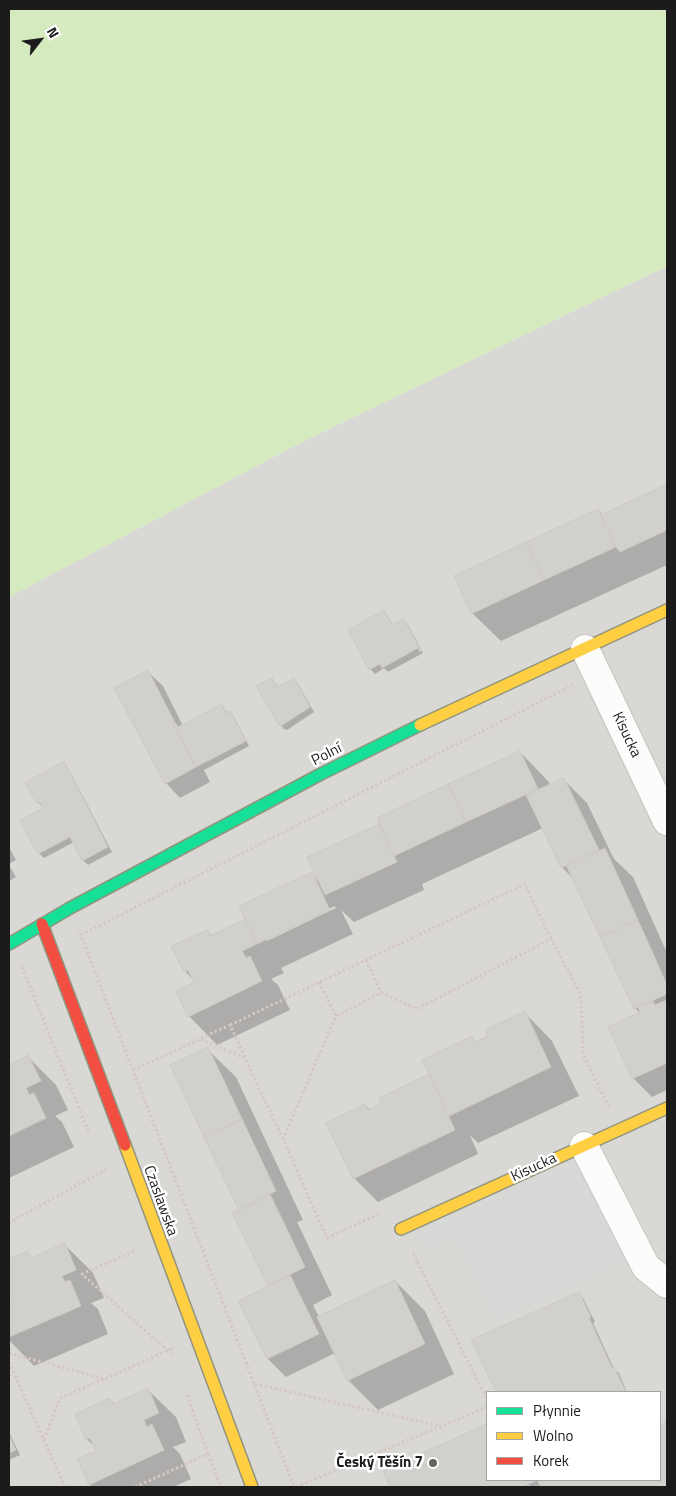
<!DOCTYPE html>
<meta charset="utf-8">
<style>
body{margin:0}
#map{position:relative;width:676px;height:1496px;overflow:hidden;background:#eae9e4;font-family:"Titillium Web",sans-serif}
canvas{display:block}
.frame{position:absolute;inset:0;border:10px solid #1b1b1b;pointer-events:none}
.legend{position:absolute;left:486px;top:1391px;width:175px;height:90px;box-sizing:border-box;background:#fff;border:1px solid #a4a4a4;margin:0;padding:6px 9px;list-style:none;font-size:15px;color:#1b1b1b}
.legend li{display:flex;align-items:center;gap:10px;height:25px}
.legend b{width:25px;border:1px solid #a4a4a4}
.north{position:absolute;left:15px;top:15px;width:50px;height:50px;-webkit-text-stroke:4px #fff;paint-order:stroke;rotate:60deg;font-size:14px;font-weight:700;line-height:20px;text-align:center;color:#1b1b1b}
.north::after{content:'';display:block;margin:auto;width:18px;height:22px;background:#1b1b1b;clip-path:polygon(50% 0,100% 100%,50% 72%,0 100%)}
</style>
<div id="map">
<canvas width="676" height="1496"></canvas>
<div class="frame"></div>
<ul class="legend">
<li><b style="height:6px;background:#16e098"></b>Płynnie</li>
<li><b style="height:6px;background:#ffcf43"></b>Wolno</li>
<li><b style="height:6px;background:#f24e42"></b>Korek</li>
</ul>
<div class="north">N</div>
</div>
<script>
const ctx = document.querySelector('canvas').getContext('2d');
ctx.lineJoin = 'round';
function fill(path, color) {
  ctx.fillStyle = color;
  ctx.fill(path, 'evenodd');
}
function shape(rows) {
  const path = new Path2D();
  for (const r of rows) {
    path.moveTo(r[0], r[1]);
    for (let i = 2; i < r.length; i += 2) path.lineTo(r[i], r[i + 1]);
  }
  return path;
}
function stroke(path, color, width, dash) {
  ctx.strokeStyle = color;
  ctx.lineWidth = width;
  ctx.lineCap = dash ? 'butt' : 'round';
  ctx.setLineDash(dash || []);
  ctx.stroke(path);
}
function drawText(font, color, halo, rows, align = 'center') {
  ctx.font = font + ' "Titillium Web",sans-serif';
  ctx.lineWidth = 5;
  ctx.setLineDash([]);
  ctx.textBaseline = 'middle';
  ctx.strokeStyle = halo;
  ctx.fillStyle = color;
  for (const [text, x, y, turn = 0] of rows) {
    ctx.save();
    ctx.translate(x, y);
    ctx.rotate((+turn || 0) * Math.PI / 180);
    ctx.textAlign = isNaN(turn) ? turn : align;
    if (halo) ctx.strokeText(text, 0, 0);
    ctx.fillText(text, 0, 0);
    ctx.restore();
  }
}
const residential = shape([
 [667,266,667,1487,9,1487,9,597,302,442],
 [487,1392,660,1392,660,1480,487,1480]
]);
const grass = shape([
 [9,9,635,9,667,11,667,266,302,442,9,597]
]);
const parking = shape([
 [581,1154,634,1259,494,1325,455,1241,423,1256,411,1229]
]);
const shadow = shape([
 [667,485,667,565,501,641,472,613,598,510,603,515],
 [384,612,388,616,393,626,403,620,408,625,423,653,388,672,384,668,375,674,370,669],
 [148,672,163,686,183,726,221,705,228,713,229,712,234,717,249,746,204,770,210,782,180,798,166,783],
 [272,679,278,687,294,679,298,684,314,712,287,730,284,729,279,723],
 [520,752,548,781,550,785,563,779,587,803,614,859,633,877,667,953,667,1090,652,1097,633,1078,610,1027,640,1013,635,1008,574,880,562,867,543,828,422,884,424,890,354,922,341,910,353,934,281,968,284,973,271,979,278,985,290,1010,217,1045,189,1016,196,983,185,971,207,931,212,936,244,921,250,927,311,873,319,882,309,858,381,824],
 [335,906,336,908,267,941,267,938],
 [64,763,68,768,112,852,88,865,83,860,74,842,44,858,39,853,45,809,38,802],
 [9,847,16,860,9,864],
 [9,865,16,877,9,881],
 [524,1012,552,1041,579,1096,478,1143,470,1135,478,1154,378,1202,354,1178,365,1105,370,1110,383,1104,430,1074,472,1038,477,1043,489,1037],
 [207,1049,236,1077,303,1220,297,1222,332,1295,313,1305,319,1317,395,1281,425,1311,454,1374,378,1410,348,1380,335,1353,286,1377,268,1359,239,1301,269,1287,234,1214,240,1211],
 [28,1057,56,1085,68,1110,55,1116,62,1122,74,1147,9,1178,9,1066],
 [65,1245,93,1273,104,1298,91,1303,98,1309,108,1334,34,1366,9,1340,9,1307,14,1305,9,1297,9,1261,27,1253,33,1259],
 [579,1293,583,1298,595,1322,593,1323,614,1369,619,1373,627,1392,497,1392,473,1341],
 [147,1389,176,1417,186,1442,173,1447,180,1454,191,1479,173,1487,93,1487,90,1485,79,1460,98,1451,96,1448,87,1439,110,1399,115,1404],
 [667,1423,667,1487,542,1487,541,1486,536,1487,391,1487,384,1472,487,1425,487,1480,660,1480,660,1427],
 [9,1432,20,1455,9,1460]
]);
const building = shape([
 [667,484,667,530,620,552,616,547,601,515,667,484],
 [598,509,616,547,544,580,526,542,598,509],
 [526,542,544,580,471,614,454,576,526,542],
 [384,610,392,625,404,619,421,651,420,652,418,648,382,668,380,664,369,670,348,630,384,610],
 [148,670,174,721,172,722,196,767,165,784,114,688,148,670],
 [272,678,277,687,294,678,310,707,281,726,278,724,256,686,272,678],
 [222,704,226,713,230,711,246,741,196,767,172,722,174,721,178,727,222,704],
 [520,751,538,789,466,822,448,784,520,751],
 [64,761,108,847,82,861,70,837,38,854,20,821,43,808,40,802,37,803,25,783,64,761],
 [564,778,599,850,561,868,526,795,564,778],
 [448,784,466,822,394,856,377,818,448,784],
 [379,824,397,862,325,895,307,857,379,824],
 [605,848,638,920,600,937,566,865,605,848],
 [312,872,330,910,257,944,239,906,312,872],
 [245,919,257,944,242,951,246,958,250,956,262,981,188,1017,176,991,194,982,188,970,184,972,171,946,208,930,210,936,245,919],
 [638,920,667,985,667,994,634,1009,600,937,638,920],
 [667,1000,667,1063,632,1079,608,1027,640,1012,638,1007,653,1001,655,1005,667,1000],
 [525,1011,551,1067,449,1116,422,1060,472,1036,475,1042,488,1036,485,1030,525,1011],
 [208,1047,242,1119,204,1137,170,1065,208,1047],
 [28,1055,41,1081,26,1088,29,1095,34,1093,46,1118,9,1136,9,1065,28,1055],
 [429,1074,455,1130,353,1179,326,1123,365,1104,368,1110,382,1104,379,1098,429,1074],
 [242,1119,276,1191,239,1210,204,1137,242,1119],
 [270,1194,305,1267,268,1286,232,1213,270,1194],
 [65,1243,76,1270,62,1276,65,1282,70,1280,81,1306,9,1337,9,1306,12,1304,9,1296,9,1259,28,1251,31,1258,65,1243],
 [290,1275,319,1334,267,1359,238,1301,290,1275],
 [395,1280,425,1344,347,1381,317,1317,395,1280],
 [579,1292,591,1317,589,1318,612,1368,614,1367,626,1392,496,1392,471,1340,579,1292],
 [148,1388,159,1413,144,1420,147,1427,152,1424,164,1450,89,1485,77,1459,96,1451,90,1438,86,1440,75,1414,110,1398,113,1404,148,1388],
 [667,1421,667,1487,541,1487,537,1480,522,1487,390,1487,383,1471,487,1424,487,1480,660,1480,660,1426,667,1421],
 [9,1435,16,1450,9,1453,9,1435]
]);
const path = shape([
 [80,933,294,1487],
 [81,935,573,685],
 [366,960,381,993],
 [22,967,89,1133],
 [319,982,336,1016],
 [230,1025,525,884,551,939],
 [201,1038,230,1025,245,1057],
 [133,1070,200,1039,245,1058,283,1139],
 [379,1214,327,1238,283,1139,336,1016,381,993,417,1009,551,939,581,995,583,1054,609,1107],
 [9,1224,17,1218,105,1170,104,1169],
 [134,1251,82,1274,168,1351],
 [413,1253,487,1399],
 [9,1353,105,1379,171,1349,172,1353],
 [9,1362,65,1487],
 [255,1384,440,1426],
 [44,1440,60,1398,104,1379],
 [208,1454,221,1487],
 [528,1485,529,1487],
 [135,1487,208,1454,186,1392],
 [296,1487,487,1407]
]);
const street = shape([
 [585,649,667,821],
 [584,1146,646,1267,667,1284]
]);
const fast = shape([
 [9,944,70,908,319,775,420,725]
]);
const slow = shape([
 [420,725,667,610],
 [125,1145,252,1487],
 [401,1229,667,1108]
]);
const jam = shape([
 [42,924,125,1145]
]);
const markers = [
 [433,1463,5,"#636361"]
];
const streetNames = [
 ["Kisucka",626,735,65],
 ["Polní",327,755,-27],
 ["Kisucka",534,1168,-25],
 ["Czaslawska",160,1201,70]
];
const poiNames = [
 ["Český Těšín 7",423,1463]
];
fill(residential, '#d9d8d5');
fill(grass, '#d5ebbf');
fill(parking, '#d8d8d6');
fill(shadow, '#0003');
fill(building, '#d2d0cc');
stroke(building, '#cdcac5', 1);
stroke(street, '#c2c2c0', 30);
stroke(fast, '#91947c', 14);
stroke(slow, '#91947c', 14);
stroke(jam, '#91947c', 14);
stroke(path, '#d6c7c3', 3, [2.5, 2.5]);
stroke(street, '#fcfcfb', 28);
stroke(fast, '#16e098', 11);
stroke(slow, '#ffcf43', 11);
stroke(jam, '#f24e42', 11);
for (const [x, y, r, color] of markers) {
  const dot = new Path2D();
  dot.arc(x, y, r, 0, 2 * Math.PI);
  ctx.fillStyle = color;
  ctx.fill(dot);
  stroke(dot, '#fff', 2);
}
drawText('15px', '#1b1b1b', '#fff', streetNames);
drawText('bold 15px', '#1b1b1b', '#fff', poiNames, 'right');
</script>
